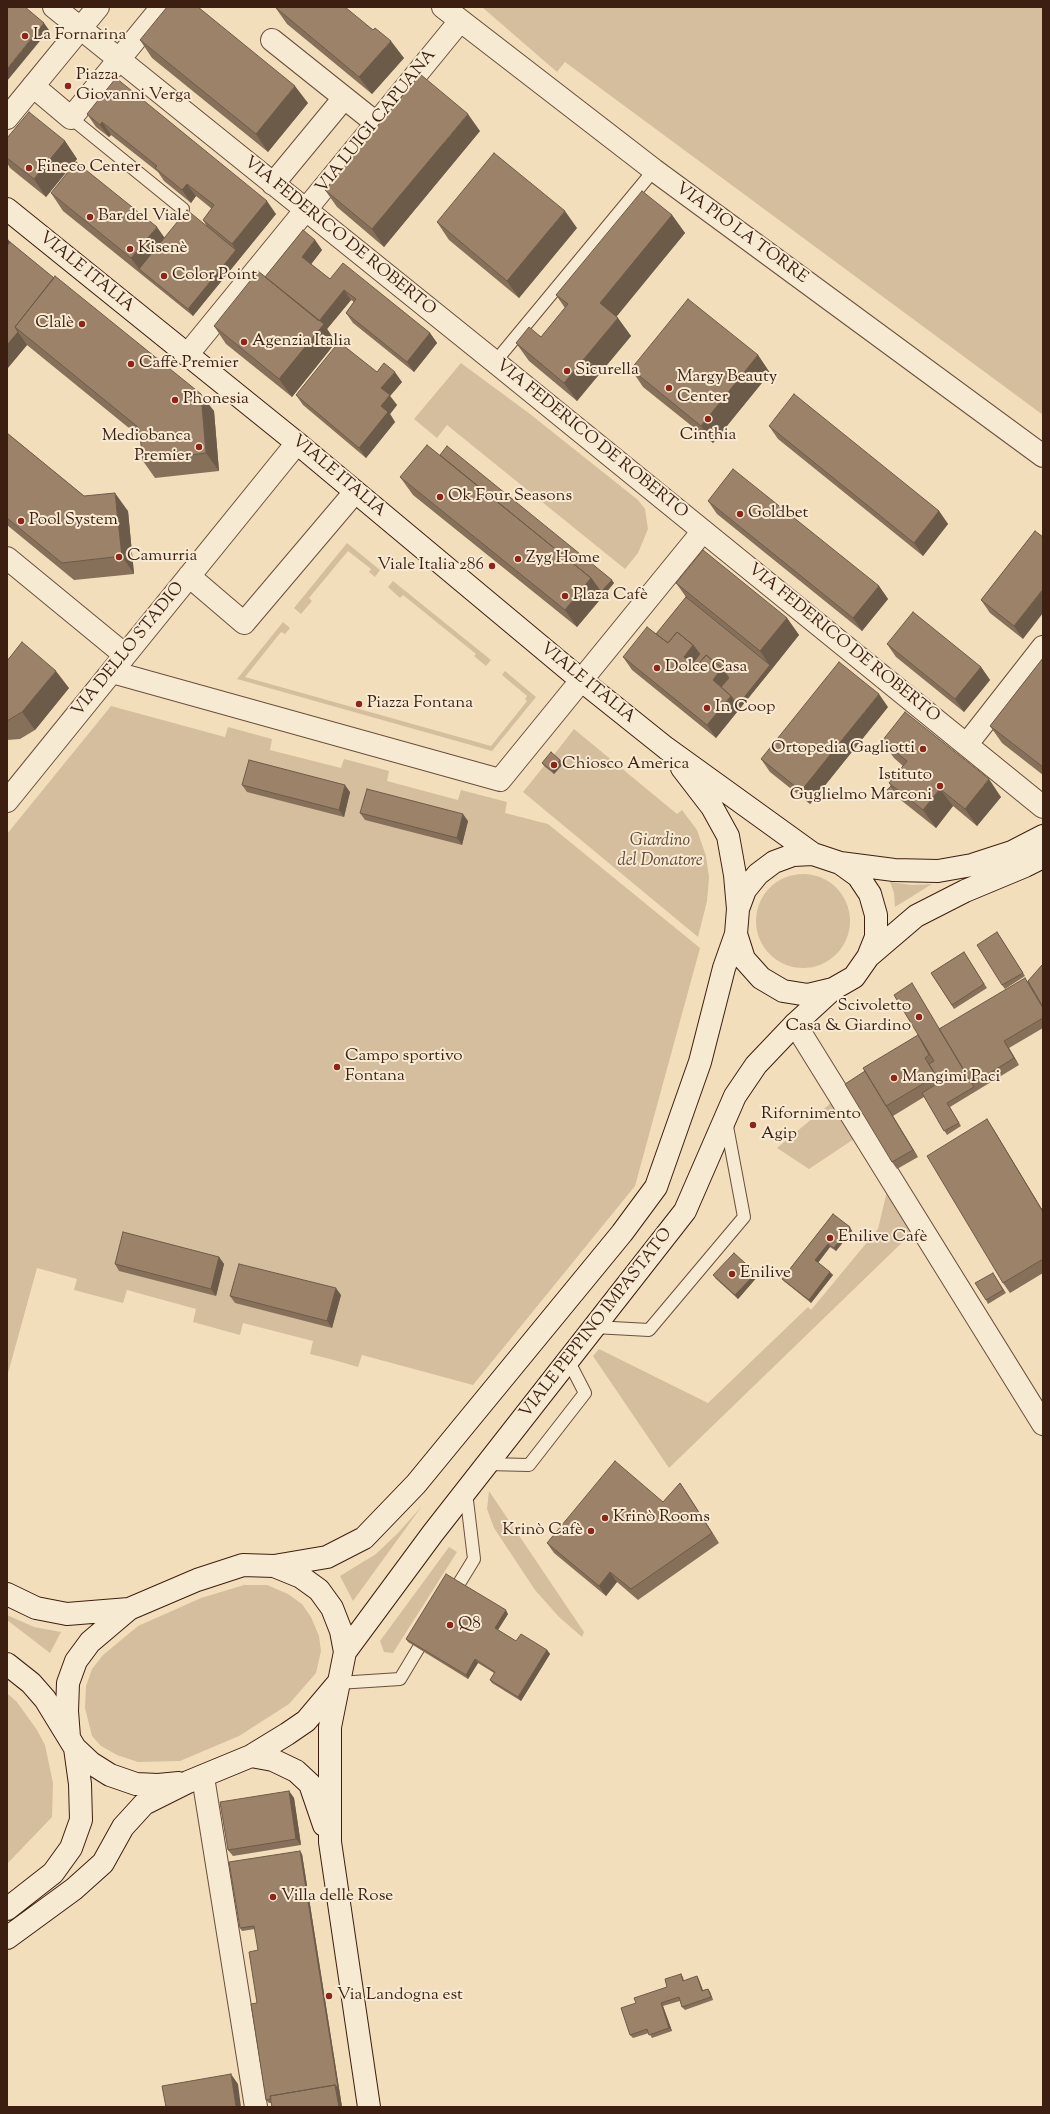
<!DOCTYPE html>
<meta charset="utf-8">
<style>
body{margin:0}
#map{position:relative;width:1050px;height:2114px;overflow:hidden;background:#f3debb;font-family:"Sorts Mill Goudy",serif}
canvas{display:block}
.frame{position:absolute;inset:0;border:8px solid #3d1f11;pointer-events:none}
</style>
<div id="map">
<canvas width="1050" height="2114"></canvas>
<div class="frame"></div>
</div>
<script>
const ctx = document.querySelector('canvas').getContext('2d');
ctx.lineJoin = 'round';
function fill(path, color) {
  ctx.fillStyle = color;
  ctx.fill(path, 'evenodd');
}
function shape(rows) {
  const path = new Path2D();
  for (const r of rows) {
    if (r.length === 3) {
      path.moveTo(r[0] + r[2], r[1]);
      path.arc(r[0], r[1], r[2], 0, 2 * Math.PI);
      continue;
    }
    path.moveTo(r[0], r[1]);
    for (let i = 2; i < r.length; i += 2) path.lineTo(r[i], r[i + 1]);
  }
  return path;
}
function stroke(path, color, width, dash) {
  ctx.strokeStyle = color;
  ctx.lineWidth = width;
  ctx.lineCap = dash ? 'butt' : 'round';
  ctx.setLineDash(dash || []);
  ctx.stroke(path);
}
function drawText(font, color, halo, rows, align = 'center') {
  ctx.font = font + ' "Sorts Mill Goudy",serif';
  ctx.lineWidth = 4;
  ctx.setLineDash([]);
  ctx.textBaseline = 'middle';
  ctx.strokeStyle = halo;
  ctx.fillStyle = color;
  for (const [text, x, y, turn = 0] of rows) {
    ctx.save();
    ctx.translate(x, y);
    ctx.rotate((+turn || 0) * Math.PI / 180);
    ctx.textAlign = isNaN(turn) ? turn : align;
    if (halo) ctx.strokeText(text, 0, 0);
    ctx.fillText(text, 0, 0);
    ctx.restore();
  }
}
const green = shape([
 [482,7,1043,7,1043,415,565,62,557,72],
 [461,363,530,414,638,500,645,509,648,529,638,553,625,569,447,425,437,438,414,419],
 [347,543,380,570,375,577,369,572,371,569,348,551,309,598,312,601,301,614,294,608],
 [393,581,491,660,486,666,474,656,476,654,403,595,400,598,388,587],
 [283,622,290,628,285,634,281,632,245,677,491,746,527,701,525,699,527,696,502,675,505,671,536,697,492,751,237,679],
 [111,706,225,737,228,727,272,739,270,750,341,768,344,759,367,765,389,771,387,781,458,800,461,790,507,802,505,813,548,824,700,948,635,1186,473,1385,362,1355,358,1367,334,1360,310,1354,313,1341,243,1323,240,1335,193,1322,196,1309,127,1290,123,1303,74,1290,77,1279,37,1268,7,1377,7,834],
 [574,729,677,814,682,810,697,830,706,856,709,877,707,901,698,937,523,792,544,766,554,774,553,756],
 [803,921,47],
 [890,882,912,885,932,884,895,907,894,893],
 [832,1102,854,1139,809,1169,777,1148],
 [887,1191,913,1232,669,1468,593,1356,599,1349,708,1403,808,1307,811,1310,878,1229],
 [489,1491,584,1632,582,1637,559,1617,535,1590,494,1528,487,1509],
 [422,1506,353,1601,340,1576,376,1554,398,1533],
 [449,1547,457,1552,393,1653,384,1652,380,1641],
 [244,1585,267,1585,288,1594,302,1604,311,1617,319,1636,321,1651,316,1673,289,1704,239,1736,180,1761,138,1762,117,1755,101,1746,92,1736,85,1708,86,1686,92,1669,103,1655,138,1626,201,1598],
 [7,1615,34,1627,61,1632,50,1653,7,1620],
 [7,1693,17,1702,37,1730,45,1745,53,1783,52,1817,7,1864]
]);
const lane = shape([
 [71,118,183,209],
 [495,362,654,170],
 [594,1327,649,1330,744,1217,726,1121],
 [487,1464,529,1465,585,1393,568,1360],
 [452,1595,474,1559,466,1492],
 [338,1683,400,1679,427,1634]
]);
const street = shape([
 [54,7,495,362,1043,807],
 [443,7,654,170,1043,456],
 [272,40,376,123],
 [33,86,71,118,162,7],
 [7,118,98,7],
 [273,184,344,98],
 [187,355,460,21],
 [7,558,125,655],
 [189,576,244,623,355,492],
 [112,672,500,780,703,531],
 [967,744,1043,647],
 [7,801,297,443],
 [795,1024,1043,1424],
 [203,1777,256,2107]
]);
const secondary = shape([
 [7,209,297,443,581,680,666,748,813,854],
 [682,768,712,807,728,836,735,875,738,909,736,934,744,959,761,978,783,991,808,995,833,989,854,977,868,957,876,937,876,915,870,894,858,876,840,863,813,854,793,855,774,862,758,874,745,890,738,909],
 [840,863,894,870,938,871,972,865,1012,852,1043,836],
 [868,957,916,916,965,891,1025,866,1043,857],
 [274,1566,327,1557,364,1538,416,1484,622,1233,656,1187,700,1062,724,968,736,934],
 [7,1594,36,1608,67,1614,129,1609],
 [345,1652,433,1533,685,1211,735,1096,756,1065,795,1024,833,989],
 [7,1664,31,1683,45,1699,75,1748,91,1763,110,1775,136,1784,158,1785,179,1783],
 [69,1737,67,1711,68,1683,76,1661,90,1642,129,1609,197,1580,243,1565,274,1566,301,1577,319,1590,332,1608,341,1631,345,1652,330,1727,330,1842,369,2107],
 [251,1756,273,1760,296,1771,310,1784,324,1825],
 [7,1909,53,1873,71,1848,81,1820,80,1784,75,1748],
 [7,1938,74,1889,103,1863,123,1827,144,1804,188,1782,251,1756,287,1734,306,1721,338,1683]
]);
const wall = shape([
 [275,7,404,58,372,94,287,24],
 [140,40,308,103,268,152,152,58],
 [87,114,276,214,193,316,63,211,51,193,164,238,206,225,203,220,212,209,196,196,191,203,164,181,158,172,111,135,109,137,96,127],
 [480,131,384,247,337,207,325,190],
 [7,138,65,141,77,159,46,197,10,168,7,163],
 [672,215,685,233,616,316,631,336,577,401,529,361,516,343,541,337,565,308,556,295],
 [437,222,577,228,519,298,449,240],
 [7,238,10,242,214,411,219,471,155,478,143,461,140,437,27,345,7,369],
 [315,240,322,250,311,264,330,279,430,333,437,343,414,372,353,323,346,313,354,302,351,300,327,329,336,342,292,397,226,344,214,326,265,277],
 [758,355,770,373,713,443,643,387,631,369],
 [377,372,402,382,390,396,397,405,390,414,395,422,366,458,303,405,296,395],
 [769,426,939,511,948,524,923,556,778,439],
 [7,433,84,496,128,511,134,574,74,580,7,525],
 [440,455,614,583,577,627,413,495,400,477],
 [708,501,879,586,888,599,862,631,717,514],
 [1035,531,1023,639,990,613,981,600],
 [676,583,787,618,799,635,716,738,632,670,623,657,656,634,686,597],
 [887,644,981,667,990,680,964,712,896,657],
 [1043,658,1043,775,1002,743,990,726],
 [7,661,69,688,35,730,20,739,7,740],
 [888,707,810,804,770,772,761,759],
 [882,741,1001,797,977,826,953,806,936,828,902,801,899,798,897,800,890,794,887,790,891,786,889,783,903,766,894,758],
 [560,760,563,764,554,774,544,766,542,763],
 [242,785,350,792,344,817,247,792],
 [360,813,468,821,462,845,365,820],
 [997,932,1025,976,1005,989,1002,985],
 [964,952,987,988,954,1009,931,973],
 [1043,964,1043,1028,1009,1048,1019,1065,950,1107,961,1126,947,1135,924,1097,893,1116,918,1157,897,1169,892,1162,865,1071,921,1041,914,987,939,1029,1028,981],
 [987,1119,994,1130,1043,1211,1043,1273,1010,1293,1003,1283],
 [833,1214,852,1231,836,1251,830,1247,818,1263,833,1275,811,1303,785,1282,782,1279],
 [219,1257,224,1264,216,1296,119,1271,115,1264],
 [756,1273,758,1276,738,1299,716,1279,713,1275],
 [995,1276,1006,1293,988,1304,986,1300],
 [341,1295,332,1328,235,1303,230,1296],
 [680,1483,719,1543,638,1600,617,1582,606,1596,554,1553,547,1543,663,1502],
 [508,1614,498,1630,516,1641,547,1650,550,1654,521,1701,492,1683,490,1680,494,1673,478,1663,468,1679,408,1642,406,1639],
 [289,1791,294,1798,301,1845,233,1856,228,1850],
 [302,1854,342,2107,271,2103,269,2103,266,2100,257,2003,258,1950,255,1929,242,1931,240,1928],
 [681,1974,683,1977,684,1981,697,1976,699,1980,703,1990,708,1989,710,1992,713,2000,685,2010,682,2007,680,2001,663,2006,672,2031,652,2038,649,2033,633,2038,630,2035,667,1987]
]);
const shadedWall = shape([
 [44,23,49,30,7,81,7,69],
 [391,41,404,58,372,94,359,77],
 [295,86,308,103,268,152,256,134],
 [468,114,480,131,384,247,372,229],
 [102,122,111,135,109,137,100,125],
 [65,141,77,159,46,197,34,179],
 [187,184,196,196,191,203,182,190],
 [267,201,276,214,193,316,188,309,236,250,232,244],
 [565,211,577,228,519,298,507,281],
 [672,215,685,233,613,321,600,303],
 [157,227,169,244,139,269,131,258],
 [7,238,19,255,7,270],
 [315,240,322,250,309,267,302,257],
 [344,290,351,300,327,329,336,342,292,397,279,379,318,323],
 [618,318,631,336,577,401,564,383],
 [18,332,27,345,7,369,7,345],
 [430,333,437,343,414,372,407,362],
 [758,355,770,373,713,443,701,426],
 [395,372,402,382,390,396,397,405,390,414,395,422,366,458,359,448,381,406,381,388],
 [201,394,214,411,219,471,206,453],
 [115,493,128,511,134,574,122,556],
 [939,511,948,524,923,556,914,543],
 [591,578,612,580,614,583,577,627,565,610],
 [879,586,888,599,862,631,853,618],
 [1043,589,1043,613,1023,639,1014,626],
 [787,618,799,635,772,669,760,651],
 [693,645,702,658,693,669,684,657],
 [770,665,772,669,716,738,707,725,731,696],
 [981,667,990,680,964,712,955,699],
 [722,668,731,681,722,692,713,680],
 [56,671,69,688,35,730,22,712],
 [879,694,888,707,810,804,801,791],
 [560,760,563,764,554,774,552,771],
 [989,779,1001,797,977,826,965,809],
 [345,785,350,792,344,817,339,810],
 [940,789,953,806,936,828,923,810],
 [897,794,899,798,897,800,895,796],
 [463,814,468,821,462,845,457,838],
 [1004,1041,1009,1048,1019,1065,1014,1058],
 [888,1109,893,1116,918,1157,913,1150],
 [987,1119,994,1130,1043,1211,1043,1212],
 [850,1227,852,1231,836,1251,834,1248],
 [828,1244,830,1247,817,1264,815,1260],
 [219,1257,224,1264,216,1296,211,1289],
 [830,1272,833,1275,811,1303,809,1300],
 [756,1273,758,1276,738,1299,735,1295],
 [336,1288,341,1295,332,1328,327,1321],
 [680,1483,687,1493,719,1543,712,1533],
 [610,1572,617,1582,606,1596,599,1586],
 [506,1610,508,1614,497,1631,495,1628],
 [547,1650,550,1654,521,1701,518,1697],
 [475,1659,478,1663,468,1679,466,1675],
 [289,1791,294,1798,301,1845,296,1839],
 [300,1851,302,1854,342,2107,339,2107],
 [697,1976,699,1980,704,1994,702,1991],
 [708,1989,710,1992,713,2000,711,1997],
 [661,2003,663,2006,672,2031,669,2028],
 [231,2074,238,2084,241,2107,236,2107]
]);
const building = shape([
 [7,7,25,7,44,23,7,69,7,7],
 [167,7,198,7,295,86,256,134,140,40,167,7],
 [275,7,345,7,373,30,375,28,391,41,359,77,275,7],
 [420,74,468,114,372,229,325,190,420,74],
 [116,78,267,201,232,244,203,220,214,205,187,184,182,190,155,168,157,166,102,122,100,125,87,114,116,78],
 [29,112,65,141,34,179,7,158,7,138,29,112],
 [494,153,565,211,507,281,437,222,494,153],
 [76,162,157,227,131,258,51,193,76,162],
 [642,191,672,215,600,303,618,318,564,383,516,343,529,327,541,337,568,304,556,295,642,191],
 [187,210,236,250,188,309,139,269,187,210],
 [303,230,315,240,302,257,330,279,343,263,430,333,407,362,346,313,356,299,344,290,319,321,265,277,303,230],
 [10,242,54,278,15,327,18,332,7,345,7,246,10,242],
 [258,271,324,324,279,379,214,326,258,271],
 [55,276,201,394,206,453,143,461,139,428,15,327,55,276],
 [688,299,758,355,701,426,631,369,688,299],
 [339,342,377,372,384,363,395,372,381,388,390,395,381,406,388,412,359,448,296,395,339,342],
 [794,394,939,511,914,543,769,426,794,394],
 [7,433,84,496,115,493,122,556,62,563,7,518,7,433],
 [427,445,591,578,565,610,400,477,427,445],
 [447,446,612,580,601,592,591,578,440,455,447,446],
 [733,469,879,586,853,618,708,501,733,469],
 [1035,531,1043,537,1043,589,1014,626,981,600,1035,531],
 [703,550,787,618,760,651,676,583,703,550],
 [686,597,770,665,738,705,731,696,721,687,729,678,722,668,706,655,696,667,692,664,700,654,693,645,677,632,668,643,656,634,686,597],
 [913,612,981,667,955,699,887,644,913,612],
 [647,627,668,643,677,632,693,645,684,657,696,667,706,655,722,668,713,680,731,696,707,725,623,657,647,627],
 [22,642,56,671,22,712,7,721,7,661,22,642],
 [1043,658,1043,767,990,726,1043,658],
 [839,662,879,694,801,791,761,759,839,662],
 [905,712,989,779,965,809,940,789,923,810,889,783,907,761,882,741,905,712],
 [551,752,560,760,552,771,542,763,551,752],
 [249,760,345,785,339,810,242,785,249,760],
 [891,786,897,794,895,796,887,790,891,786],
 [367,789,463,814,457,838,360,813,367,789],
 [997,932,1023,973,1002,985,977,945,997,932],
 [964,952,984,984,952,1005,931,973,964,952],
 [1043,964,1043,1007,1028,981,1043,964],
 [1025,978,1043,1008,1043,1018,1004,1041,1014,1058,972,1084,939,1029,1025,978],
 [912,983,974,1087,947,1103,959,1123,944,1131,922,1093,940,1082,929,1064,934,1061,894,995,912,983],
 [918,1035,929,1055,925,1058,936,1076,886,1106,863,1068,918,1035],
 [865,1071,913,1150,892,1162,845,1084,865,1071],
 [987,1119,1043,1212,1043,1259,1003,1283,927,1156,987,1119],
 [833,1214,850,1227,834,1248,828,1244,815,1260,830,1272,809,1300,782,1279,833,1214],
 [123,1232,219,1257,211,1289,115,1264,123,1232],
 [734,1253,756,1273,735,1295,713,1275,734,1253],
 [239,1264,336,1288,327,1321,230,1296,239,1264],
 [993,1273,1003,1290,986,1300,975,1283,993,1273],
 [615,1461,663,1502,680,1483,712,1533,631,1589,610,1572,599,1586,547,1543,615,1461],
 [446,1574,506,1610,495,1628,516,1641,521,1634,547,1650,518,1697,490,1680,495,1672,475,1659,466,1675,406,1639,446,1574],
 [289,1791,296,1839,228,1850,220,1802,289,1791],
 [300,1851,338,2088,335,2085,270,2096,271,2099,266,2100,251,2004,257,2003,249,1952,258,1950,254,1926,240,1928,229,1862,300,1851],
 [681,1974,683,1981,697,1976,702,1991,708,1989,711,1997,682,2007,679,1997,661,2003,669,2028,649,2035,647,2029,630,2035,621,2008,636,2003,634,1998,667,1987,665,1979,681,1974],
 [231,2074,236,2107,166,2107,162,2086,231,2074],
 [335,2085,339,2107,272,2107,270,2096,335,2085]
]);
const markers = [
 [25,36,4,"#8f2418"],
 [68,86,4,"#8f2418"],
 [29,168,4,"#8f2418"],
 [90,217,4,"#8f2418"],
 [130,249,4,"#8f2418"],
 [164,276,4,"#8f2418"],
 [82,324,4,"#8f2418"],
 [244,342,4,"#8f2418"],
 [131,364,4,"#8f2418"],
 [567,371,4,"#8f2418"],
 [669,388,4,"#8f2418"],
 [175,400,4,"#8f2418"],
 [708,419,4,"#8f2418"],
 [199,447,4,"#8f2418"],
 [440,497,4,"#8f2418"],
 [740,514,4,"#8f2418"],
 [21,521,4,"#8f2418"],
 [119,557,4,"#8f2418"],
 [518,559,4,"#8f2418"],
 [492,566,4,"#8f2418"],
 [565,596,4,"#8f2418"],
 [657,668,4,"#8f2418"],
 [359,704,4,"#8f2418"],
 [707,708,4,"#8f2418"],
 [923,749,4,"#8f2418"],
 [554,765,4,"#8f2418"],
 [940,786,4,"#8f2418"],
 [919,1017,4,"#8f2418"],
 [337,1067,4,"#8f2418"],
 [894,1078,4,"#8f2418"],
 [753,1125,4,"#8f2418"],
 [830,1238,4,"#8f2418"],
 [732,1274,4,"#8f2418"],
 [605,1518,4,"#8f2418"],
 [591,1531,4,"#8f2418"],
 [450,1625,4,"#8f2418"],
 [273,1897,4,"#8f2418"],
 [329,1996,4,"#8f2418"]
];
const poiNames = [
 ["La Fornarina",33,36],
 ["Piazza",76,76],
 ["Giovanni Verga",76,96],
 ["Fineco Center",37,168],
 ["Bar del Viale",98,217],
 ["Kisenè",138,249],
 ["Color Point",172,276],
 ["Clalè",74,324,"right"],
 ["Agenzia Italia",252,342],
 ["Caffè Premier",139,364],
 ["Sicurella",575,371],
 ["Margy Beauty",677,378],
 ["Center",677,398],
 ["Phonesia",183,400],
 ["Cinthia",708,436,"center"],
 ["Mediobanca",191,437,"right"],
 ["Premier",191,457,"right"],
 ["Ok Four Seasons",448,497],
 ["Goldbet",748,514],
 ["Pool System",29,521],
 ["Camurria",127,557],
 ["Zyg Home",526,559],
 ["Viale Italia 286",484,566,"right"],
 ["Plaza Cafè",573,596],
 ["Dolce Casa",665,668],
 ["Piazza Fontana",367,704],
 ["In Coop",715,708],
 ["Ortopedia Gagliotti",915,749,"right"],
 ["Chiosco America",562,765],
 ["Istituto",932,776,"right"],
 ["Guglielmo Marconi",932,796,"right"],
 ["Scivoletto",911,1007,"right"],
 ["Casa & Giardino",911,1027,"right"],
 ["Campo sportivo",345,1057],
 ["Fontana",345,1077],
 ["Mangimi Paci",902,1078],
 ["Rifornimento",761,1115],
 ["Agip",761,1135],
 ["Enilive Cafè",838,1238],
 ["Enilive",740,1274],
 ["Krinò Rooms",613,1518],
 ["Krinò Cafè",583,1531,"right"],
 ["Q8",458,1625],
 ["Villa delle Rose",281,1897],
 ["Via Landogna est",337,1996]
];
const streetNames = [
 ["VIA LUIGI CAPUANA",377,122,-51],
 ["VIA PIO LA TORRE",741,234,36],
 ["VIA FEDERICO DE ROBERTO",339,237,39],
 ["VIALE ITALIA",86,273,39],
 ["VIA FEDERICO DE ROBERTO",591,440,39],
 ["VIALE ITALIA",338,477,40],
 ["VIA FEDERICO DE ROBERTO",843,644,39],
 ["VIA DELLO STADIO",129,650,-51],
 ["VIALE ITALIA",587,684,39],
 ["VIALE PEPPINO IMPASTATO",597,1324,-52]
];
const parkNames = [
 ["Giardino",660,842],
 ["del Donatore",660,862]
];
fill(green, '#d4be9e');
stroke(lane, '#6a4f3c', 14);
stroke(street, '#6a4f3c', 24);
stroke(secondary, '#3d1f11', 24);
stroke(lane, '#f7ead3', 12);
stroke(street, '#f7ead3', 22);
stroke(secondary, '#f7ead3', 22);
fill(wall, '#86705a');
fill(shadedWall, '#6d5b4a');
fill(building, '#9c8269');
stroke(building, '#6d5b4a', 1);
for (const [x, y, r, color] of markers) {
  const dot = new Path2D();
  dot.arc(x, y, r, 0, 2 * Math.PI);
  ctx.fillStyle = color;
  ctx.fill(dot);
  stroke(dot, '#f7ead3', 1.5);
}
drawText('17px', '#3d1f11', '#f7ead3', poiNames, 'left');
drawText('17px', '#3d1f11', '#f7ead3', streetNames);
drawText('italic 17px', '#634734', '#f7ead3', parkNames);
</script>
